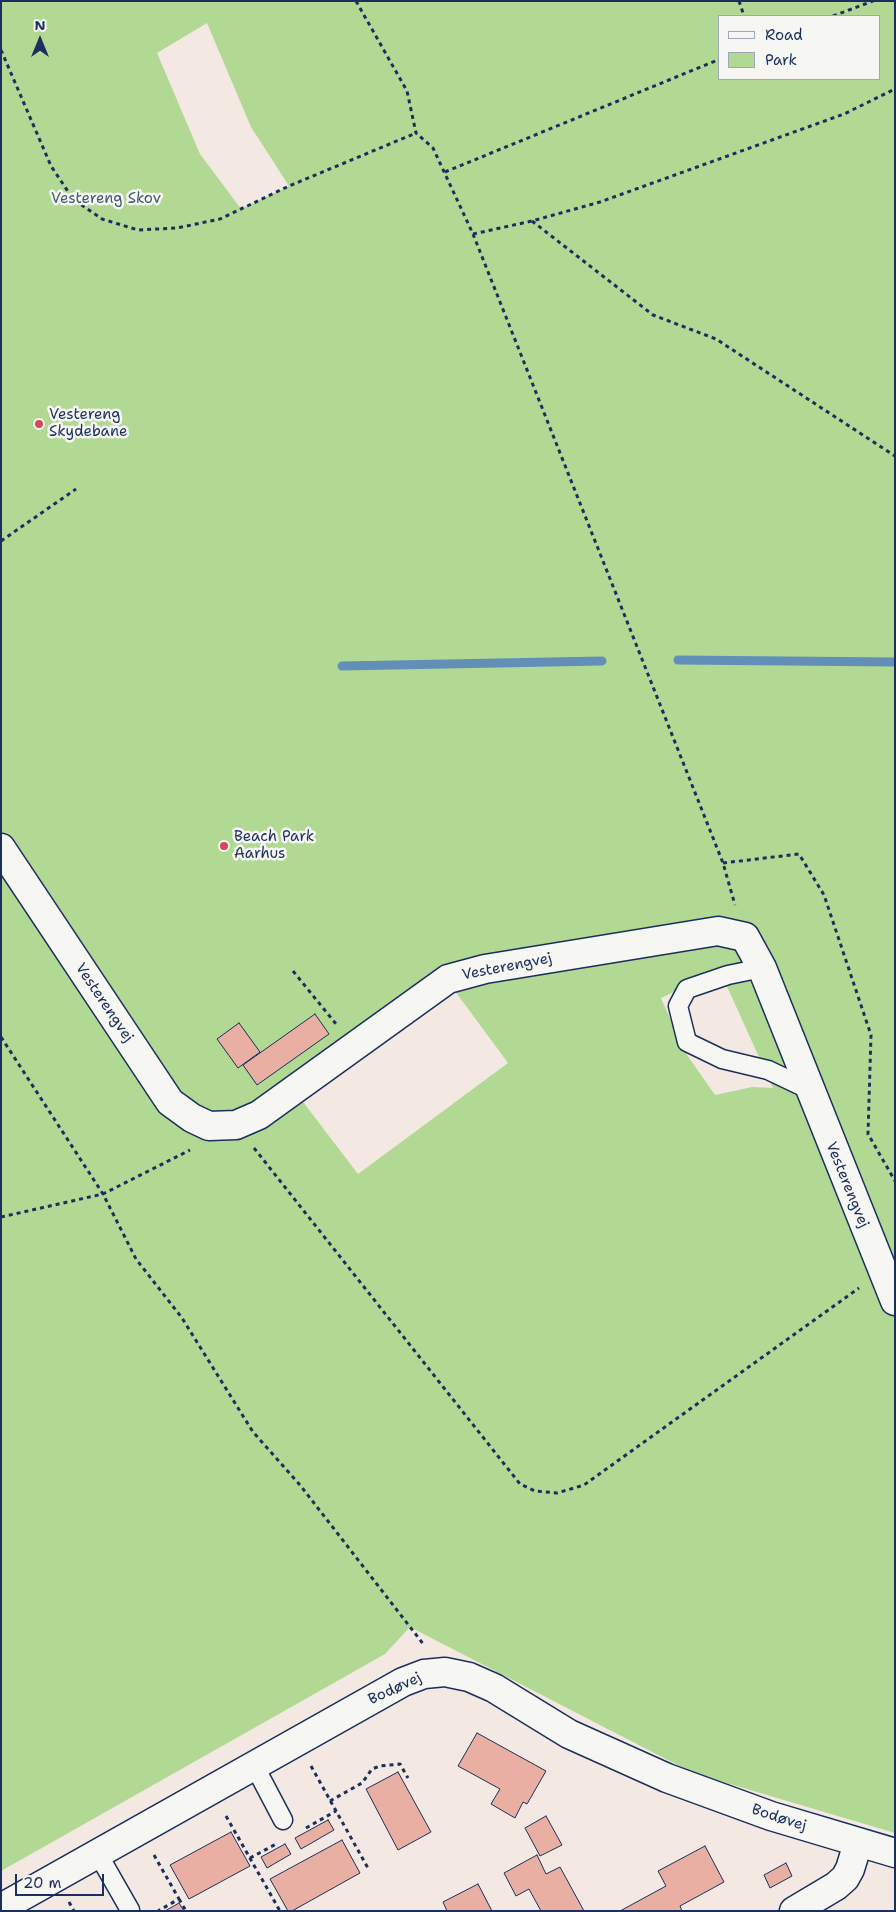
<!DOCTYPE html>
<meta charset="utf-8">
<style>
body{margin:0}
#map{position:relative;width:896px;height:1912px;overflow:hidden;background:#f3e8e2;font-family:"Shantell Sans",sans-serif}
canvas{display:block}
.frame{position:absolute;inset:0;border:2px solid #1b2f5e;pointer-events:none}
.legend{position:absolute;left:718px;top:15px;width:162px;height:65px;box-sizing:border-box;background:#f6f6f2;border:1px solid #9ea6b7;margin:0;padding:6px 9px;list-style:none;font-size:15px;color:#1b2f5e}
.legend li{display:flex;align-items:center;gap:10px;height:25px}
.legend b{width:25px;border:1px solid #9ea6b7}
.north{position:absolute;left:15px;top:15px;width:50px;height:50px;-webkit-text-stroke:4px #f6f6f2;paint-order:stroke;rotate:0deg;font-size:14px;font-weight:700;line-height:20px;text-align:center;color:#1b2f5e}
.north::after{content:'';display:block;margin:auto;width:18px;height:22px;background:#1b2f5e;clip-path:polygon(50% 0,100% 100%,50% 72%,0 100%)}
.scale{position:absolute;left:15px;top:1874px;width:89px;height:22px;box-sizing:border-box;border:2px solid #1b2f5e;border-top:0;padding-left:6px;font-size:15px;line-height:18px;white-space:nowrap;color:#1b2f5e;-webkit-text-stroke:4px #f6f6f2;paint-order:stroke}
</style>
<div id="map">
<canvas width="896" height="1912"></canvas>
<div class="frame"></div>
<ul class="legend">
<li><b style="height:6px;background:#f6f6f2"></b>Road</li>
<li><b style="height:14px;background:#b2d994"></b>Park</li>
</ul>
<div class="north">N</div>
<div class="scale">20 m</div>
</div>
<script>
const ctx = document.querySelector('canvas').getContext('2d');
ctx.lineJoin = 'round';
function fill(path, color) {
  ctx.fillStyle = color;
  ctx.fill(path, 'evenodd');
}
function shape(rows) {
  const path = new Path2D();
  for (const r of rows) {
    path.moveTo(r[0], r[1]);
    for (let i = 2; i < r.length; i += 2) path.lineTo(r[i], r[i + 1]);
  }
  return path;
}
function stroke(path, color, width, dash) {
  ctx.strokeStyle = color;
  ctx.lineWidth = width;
  ctx.lineCap = dash ? 'butt' : 'round';
  ctx.setLineDash(dash || []);
  ctx.stroke(path);
}
function drawText(font, color, halo, rows, align = 'center') {
  ctx.font = font + ' "Shantell Sans",sans-serif';
  ctx.lineWidth = 5;
  ctx.setLineDash([]);
  ctx.textBaseline = 'middle';
  ctx.strokeStyle = halo;
  ctx.fillStyle = color;
  for (const [text, x, y, turn = 0] of rows) {
    ctx.save();
    ctx.translate(x, y);
    ctx.rotate((+turn || 0) * Math.PI / 180);
    ctx.textAlign = isNaN(turn) ? turn : align;
    if (halo) ctx.strokeText(text, 0, 0);
    ctx.fillText(text, 0, 0);
    ctx.restore();
  }
}
const green = shape([
 [1,1,895,1,895,1833,693,1773,410,1627,385,1654,1,1871],
 [720,16,880,16,880,79,720,79],
 [207,23,251,127,289,186,241,209,200,154,157,53],
 [720,971,773,1088,772,1088,752,1087,715,1095,685,1052,661,998],
 [452,987,508,1063,358,1174,300,1098]
]);
const stream = shape([
 [678,660,895,662],
 [342,666,602,661]
]);
const building = shape([
 [315,1014,329,1034,257,1085,243,1065,315,1014],
 [239,1023,260,1052,238,1068,217,1039,239,1023],
 [477,1733,546,1771,527,1804,523,1802,515,1818,491,1804,500,1789,458,1766,477,1733],
 [398,1772,431,1832,398,1850,366,1789,398,1772],
 [546,1816,562,1845,540,1856,525,1828,546,1816],
 [328,1820,334,1830,301,1849,295,1838,328,1820],
 [231,1832,250,1866,189,1899,170,1865,231,1832],
 [342,1840,360,1873,292,1911,288,1911,270,1879,342,1840],
 [285,1844,291,1854,267,1868,261,1857,285,1844],
 [705,1846,724,1882,680,1906,682,1911,620,1911,666,1886,658,1871,705,1846],
 [537,1855,546,1874,560,1867,584,1911,541,1911,529,1889,516,1896,504,1873,537,1855],
 [786,1863,792,1876,770,1888,764,1875,786,1863],
 [478,1884,492,1911,447,1911,443,1902,478,1884],
 [179,1903,184,1911,165,1911,179,1903]
]);
const path = shape([
 [356,1,407,91,416,133,433,148,473,234,723,863,735,905],
 [739,1,744,16],
 [833,16,873,1],
 [1,50,51,166,73,199,102,219,138,230,177,228,220,219,289,186,416,133],
 [445,172,720,59],
 [532,221,653,315,716,339,895,456],
 [473,234,532,221,600,202,844,114,895,89],
 [1,541,76,489],
 [723,863,799,854,824,895,871,1035,868,1134,895,1181],
 [293,971,336,1024],
 [1,1037,103,1194,136,1259,182,1318,253,1432,300,1485,424,1645],
 [254,1148,520,1484,535,1491,557,1493,584,1485,859,1288],
 [1,1217,103,1194,190,1150],
 [311,1766,369,1870],
 [330,1801,362,1783,372,1769,380,1766,400,1764,408,1778],
 [226,1816,280,1911],
 [306,1828,336,1811],
 [154,1855,179,1899,158,1911],
 [250,1858,278,1843],
 [179,1899,186,1911],
 [69,1902,74,1911]
]);
const service = shape([
 [762,968,728,975,687,989,678,1006,687,1042,722,1059,768,1070,808,1089],
 [254,1765,283,1820],
 [98,1854,130,1910]
]);
const minor = shape([
 [1,848,170,1102,192,1118,209,1126,236,1125,259,1115,448,979,485,969,718,931,745,937,762,968,895,1301],
 [1,1908,403,1682,424,1674,445,1672,469,1677,494,1688,569,1734,667,1778,771,1816,895,1853],
 [794,1911,836,1886,845,1878,850,1869,858,1843]
]);
const markers = [
 [39,424,5,"#d1495b"],
 [224,846,5,"#d1495b"]
];
const parkNames = [
 ["Vestereng Skov",106,199]
];
const poiNames = [
 ["Vestereng",49,415],
 ["Skydebane",49,432],
 ["Beach Park",234,837],
 ["Aarhus",234,854]
];
const streetNames = [
 ["Vesterengvej",507,967,-11],
 ["Vesterengvej",104,1003,56],
 ["Vesterengvej",847,1185,68],
 ["Bodøvej",395,1689,-25],
 ["Bodøvej",779,1818,18]
];
fill(green, '#b2d994');
stroke(stream, '#638eb7', 9);
fill(building, '#e8afa2');
stroke(building, '#1b2f5e', 1);
stroke(service, '#1b2f5e', 21);
stroke(minor, '#1b2f5e', 31);
stroke(path, '#1b2f5e', 3, [4, 4]);
stroke(service, '#f6f6f2', 18);
stroke(minor, '#f6f6f2', 28);
for (const [x, y, r, color] of markers) {
  const dot = new Path2D();
  dot.arc(x, y, r, 0, 2 * Math.PI);
  ctx.fillStyle = color;
  ctx.fill(dot);
  stroke(dot, '#f6f6f2', 2);
}
drawText('15px', '#415a6c', '#f6f6f2', parkNames);
drawText('15px', '#1b2f5e', '#f6f6f2', poiNames, 'left');
drawText('15px', '#1b2f5e', '#f6f6f2', streetNames);
</script>
